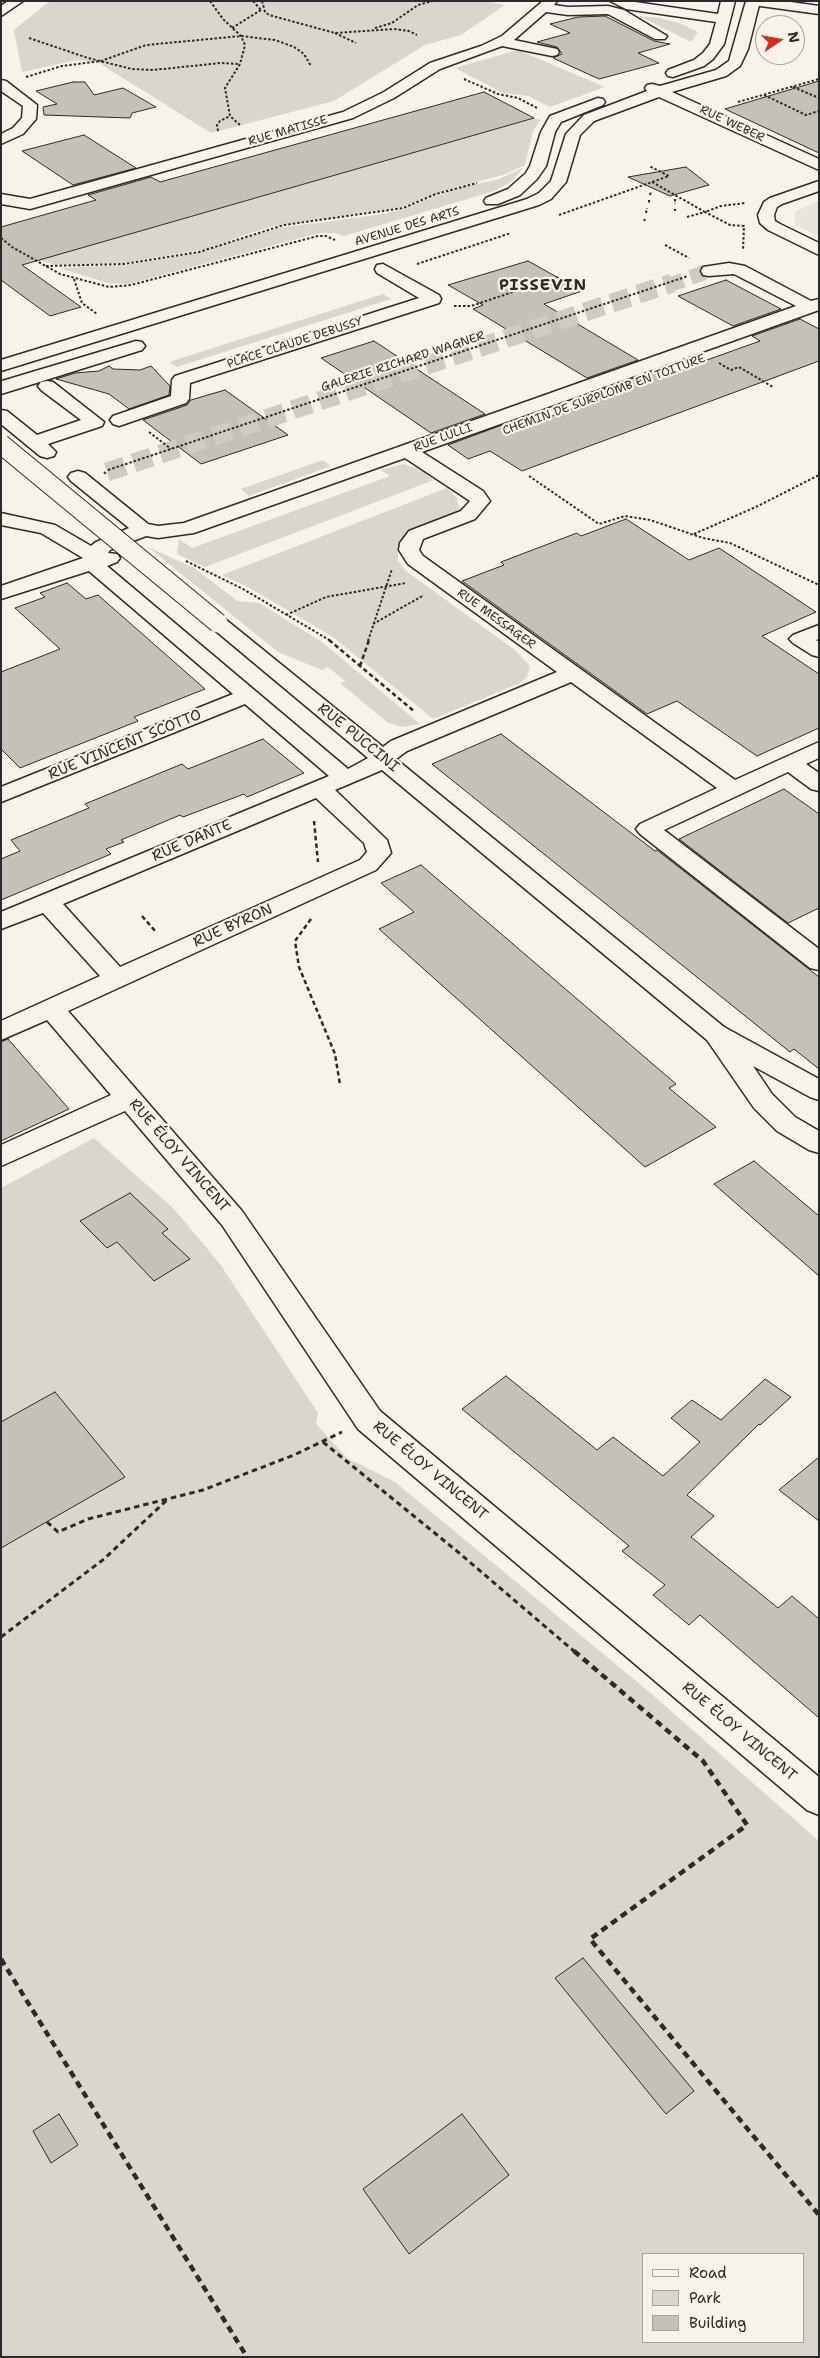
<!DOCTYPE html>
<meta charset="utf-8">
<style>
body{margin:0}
#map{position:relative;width:820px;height:2358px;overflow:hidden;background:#f7f3e8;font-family:"Shantell Sans",sans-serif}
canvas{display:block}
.frame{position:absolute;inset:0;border:2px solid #2b2b2b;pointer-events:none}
.legend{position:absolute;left:642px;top:2253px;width:162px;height:90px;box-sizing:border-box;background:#f7f3e8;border:1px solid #a5a39c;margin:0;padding:6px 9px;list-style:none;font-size:15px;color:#2b2b2b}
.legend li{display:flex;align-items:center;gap:10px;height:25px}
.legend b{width:25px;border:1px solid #a5a39c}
.north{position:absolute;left:755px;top:15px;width:50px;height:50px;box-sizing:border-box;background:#f7f3e8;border:1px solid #a5a39c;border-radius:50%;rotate:78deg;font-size:14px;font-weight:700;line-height:20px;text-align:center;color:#2b2b2b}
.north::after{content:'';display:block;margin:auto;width:18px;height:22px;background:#c8321e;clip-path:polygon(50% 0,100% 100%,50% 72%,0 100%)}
</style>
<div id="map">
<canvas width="820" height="2358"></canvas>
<div class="frame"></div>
<ul class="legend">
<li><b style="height:6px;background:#f7f3e8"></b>Road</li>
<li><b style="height:14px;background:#dad6cc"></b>Park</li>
<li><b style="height:14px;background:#c4c1b9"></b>Building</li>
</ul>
<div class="north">N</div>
</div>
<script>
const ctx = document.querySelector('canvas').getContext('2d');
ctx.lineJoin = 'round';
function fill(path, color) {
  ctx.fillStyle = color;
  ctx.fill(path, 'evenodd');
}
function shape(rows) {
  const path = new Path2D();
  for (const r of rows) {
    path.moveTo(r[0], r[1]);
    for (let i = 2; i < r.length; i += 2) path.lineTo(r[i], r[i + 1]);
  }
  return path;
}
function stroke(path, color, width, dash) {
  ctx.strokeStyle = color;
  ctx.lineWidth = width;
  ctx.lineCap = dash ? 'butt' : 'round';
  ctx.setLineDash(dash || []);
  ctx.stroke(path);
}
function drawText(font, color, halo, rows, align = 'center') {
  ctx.font = font + ' "Shantell Sans",sans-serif';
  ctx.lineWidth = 4.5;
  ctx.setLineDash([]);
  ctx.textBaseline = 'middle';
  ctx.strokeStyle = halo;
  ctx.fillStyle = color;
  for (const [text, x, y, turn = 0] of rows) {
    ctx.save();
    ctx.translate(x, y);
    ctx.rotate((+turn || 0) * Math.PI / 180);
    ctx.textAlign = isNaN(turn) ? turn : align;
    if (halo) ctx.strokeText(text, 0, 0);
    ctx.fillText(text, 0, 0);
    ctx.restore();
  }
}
const built = shape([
 [819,200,819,236,795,225,795,212]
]);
const green = shape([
 [50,1,485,1,505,5,461,35,425,45,334,101,211,133,99,63,77,60,22,72,14,30],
 [639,16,660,18,679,23,698,32,691,42],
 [518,50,605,87,550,107,528,96,503,93,455,68],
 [534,118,541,120,533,131,525,165,503,175,453,188,402,207,274,226,247,234,207,249,123,263,56,265,39,260],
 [523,168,512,181,494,191,344,236,335,233,319,233,129,284,108,283,59,268,127,265,192,254,278,228,384,214,402,209,455,189,499,179],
 [383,294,391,299,177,367,169,362],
 [323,460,331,466,249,496,241,489],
 [403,464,417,468,434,480,205,567,177,554,179,539,192,548,390,476,381,470],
 [447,488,457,498,459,508,454,514,408,534,398,547,398,561,406,571,515,650,530,666,527,677,520,683,433,719,333,637,248,587,222,575],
 [148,547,194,568,238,601,259,603,322,642,420,724,403,727,388,723,340,683,345,681,328,667,322,670,278,652],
 [94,1138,174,1209,220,1264,318,1413,316,1424,347,1458,395,1482,647,1690,819,1841,819,2357,1,2357,1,1188],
 [644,2254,804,2254,804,2342,644,2342]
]);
const building = shape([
 [605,16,654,41,670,44,638,53,659,63,599,79,553,58,562,54,557,47,537,42,570,33,550,24,578,17,605,16],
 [819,81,819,153,725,109,819,81],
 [73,82,85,82,94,95,123,88,156,107,132,113,130,118,44,115,43,107,57,104,36,91,73,82],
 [484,92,534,118,22,265,81,307,50,316,1,280,1,227,96,200,88,195,151,177,160,182,484,92],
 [84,135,136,168,73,185,22,151,84,135],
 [686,167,709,185,670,196,628,177,686,167],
 [528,261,582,291,544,304,638,360,587,378,473,309,483,305,448,285,528,261],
 [726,280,781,309,733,326,678,296,726,280],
 [800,319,819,329,819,361,522,471,490,451,468,459,448,445,502,425,511,431,613,394,604,389,656,370,665,375,760,341,752,336,800,319],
 [374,341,485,414,431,433,321,358,374,341],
 [109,366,113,369,140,370,151,366,170,386,169,395,129,409,109,394,56,379,75,373,99,371,109,366],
 [225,390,288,435,201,464,143,420,187,405,191,400,225,390],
 [626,519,689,560,719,548,816,612,762,636,819,674,819,728,757,756,677,701,647,714,462,581,504,565,501,562,577,533,581,536,626,519],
 [67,583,86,599,98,595,205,689,134,717,138,721,20,768,1,749,1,672,60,649,15,608,45,597,40,593,67,583],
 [501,734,655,851,657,850,819,977,819,1069,794,1049,790,1052,432,764,501,734],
 [263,739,304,773,247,797,244,794,183,817,180,815,121,840,124,842,106,849,111,854,1,900,1,859,20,851,11,840,89,808,85,804,182,764,188,769,263,739],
 [784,789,819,814,819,908,788,923,679,839,784,789],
 [421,865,676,1084,669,1088,716,1127,645,1167,379,929,414,912,381,883,421,865],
 [8,1039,69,1109,1,1141,1,1042,8,1039],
 [754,1161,819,1216,819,1276,714,1184,754,1161],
 [130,1193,168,1229,162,1233,190,1259,154,1281,117,1242,107,1248,80,1221,130,1193],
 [506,1376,597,1450,613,1437,663,1476,700,1442,671,1418,692,1400,721,1420,765,1379,791,1397,760,1425,759,1424,687,1495,714,1516,691,1537,778,1608,792,1596,819,1619,819,1718,700,1615,689,1625,653,1595,665,1585,622,1551,629,1546,462,1409,506,1376],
 [55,1392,125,1477,1,1548,1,1422,55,1392],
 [819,1457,819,1521,779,1490,819,1457],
 [583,1958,694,2091,666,2114,555,1978,583,1958],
 [59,2114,78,2145,51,2163,33,2131,59,2114],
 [462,2114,509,2175,409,2254,363,2189,462,2114]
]);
const minorTunnelFar1 = shape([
 [669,285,709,271]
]);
const minorTunnel = shape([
 [107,472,672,283]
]);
const pathFar3 = shape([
 [210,1,223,19,241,36,245,45,240,64,225,88,230,116,240,125],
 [253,1,261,10],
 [262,1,265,12,269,15,335,33,394,29,409,31,417,35],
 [232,28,261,10],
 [375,28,392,23,418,5,433,1],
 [335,33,356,43],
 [29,38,88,58,132,69,153,70,221,63,240,64],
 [26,77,62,66,101,61,146,45,241,36,275,40,294,47,304,54,311,66],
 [464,79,498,94,518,98,537,108],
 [793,87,819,98],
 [764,95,806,115,819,111],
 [738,102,819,79],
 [218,131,217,125,220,121,230,116],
 [652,182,705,212,721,206,745,203],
 [650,195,651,192],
 [675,199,675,204],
 [649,200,649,203],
 [675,209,675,211],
 [646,213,647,208],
 [559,215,669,176,649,166],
 [687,217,705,212,730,225,744,226,743,250],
 [644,221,645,219],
 [1,238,12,247,60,274,109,287,131,285,318,236,326,236,335,240],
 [665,245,689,258],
 [417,264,511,233],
 [46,266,124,264,199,252,284,225,403,208,436,194,477,183],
 [74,279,82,303,97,314],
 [454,306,471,306,558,277],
 [719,363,731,370,739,367,773,387],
 [149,432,171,449],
 [108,470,688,276],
 [529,476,599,524,625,516,650,520,703,538,730,543,819,585],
 [694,534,758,506,819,475],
 [186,561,243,589,331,641],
 [286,615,326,597,406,583],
 [373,624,424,595],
 [368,641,392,569]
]);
const pathFar2 = shape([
 [329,640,415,712],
 [360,666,369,640],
 [314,821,318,862],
 [142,916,156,932],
 [311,919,295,941,299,967,335,1054,340,1085]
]);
const pathFar1 = shape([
 [323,1442,458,1552,575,1652],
 [47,1522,58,1532,88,1519,203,1490,294,1455,342,1432],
 [1,1637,104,1559,168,1499]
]);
const path = shape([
 [574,1651,703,1761,747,1825,590,1939,819,2215],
 [1,1959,247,2357]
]);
const minor = shape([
 [8,1,23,1,1,16,1,6,8,1],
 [543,1,557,1,554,5,568,7,608,6,624,10,667,36,665,39,655,39,608,14,568,15,546,12,514,40,557,49,559,52,557,55,552,56,502,46,440,69,394,98,353,118,30,209,1,204,1,194,30,199,343,112,384,92,430,63,481,46,502,36,543,1],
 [610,1,628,1,718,14,721,1,735,1,724,44,713,59,704,66,673,77,668,76,666,73,668,70,694,60,703,53,710,44,716,22,626,9,610,1],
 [746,1,760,1,748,49,740,66,726,76,672,92,819,159,819,170,659,97,594,121,580,135,566,182,551,199,539,205,1,371,1,360,527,199,539,193,551,181,566,134,584,115,647,91,645,88,647,85,652,84,660,86,716,70,729,61,746,1],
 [1,80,6,81,37,105,36,119,23,134,1,144,1,134,13,128,22,118,23,106,1,91,1,80],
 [598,98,603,99,605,102,603,105,561,122,555,132,546,166,537,179,520,195,498,204,486,204,484,201,486,198,508,189,526,173,530,166,541,132,550,116,598,98],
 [819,181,819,191,782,204,777,207,774,215,775,221,780,224,819,243,819,255,768,230,760,223,758,215,764,202,770,198,819,181],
 [729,263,745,266,811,301,819,299,819,310,422,452,483,491,490,501,475,519,423,539,419,550,423,556,735,780,819,742,819,758,806,764,819,773,819,791,811,789,788,772,664,830,819,949,819,970,810,968,640,834,636,829,640,824,717,788,571,682,407,751,396,759,724,1027,819,1079,819,1100,810,1097,753,1066,772,1094,795,1117,819,1131,819,1153,809,1150,777,1131,754,1108,707,1040,382,770,335,790,387,840,391,853,376,870,68,1011,242,1211,380,1411,819,1777,819,1815,807,1810,358,1429,222,1225,125,1111,1,1166,1,1145,111,1095,47,1020,1,1040,1,1021,100,976,43,913,1,929,1,912,329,776,245,704,1,802,1,787,233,694,89,571,1,599,1,586,83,558,41,533,1,525,1,513,55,525,91,546,96,542,129,528,71,481,68,477,71,473,78,471,85,473,148,524,158,526,184,523,796,306,734,274,709,276,703,275,701,271,703,267,729,263],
 [405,458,470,501,461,511,409,531,400,543,399,550,408,564,557,672,391,741,383,747,225,619,218,617,211,619,208,623,211,627,368,758,348,769,107,566,117,562,120,558,117,554,108,553,110,550,146,536,158,538,194,533,405,458],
 [316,798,364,843,367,852,360,860,120,967,63,904,316,798],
 [383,264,439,295,441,299,439,303,190,383,189,399,186,403,119,426,113,424,110,420,113,416,171,396,172,380,175,376,419,298,377,273,375,269,377,265,383,264],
 [136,341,142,342,145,346,142,350,1,394,2,381,136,341],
 [47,381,53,382,104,422,102,426,48,444,56,452,54,456,47,458,40,456,1,424,1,410,7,411,37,435,81,420,41,390,38,386,41,382,47,381],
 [819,625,819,639,816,640,819,642,819,657,812,655,793,643,789,639,793,635,819,625]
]);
const major = shape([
 [747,1,784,1,819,6,819,14,753,5,747,1]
]);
const pathBridge = shape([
 [104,472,106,474]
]);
const minorBridge = shape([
 [1,444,218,623]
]);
const farStreetnames = [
 ["RUE WEBER",732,124,25],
 ["RUE MATISSE",288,131,-16],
 ["AVENUE DES ARTS",407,227,-17],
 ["PLACE CLAUDE DEBUSSY",295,343,-18],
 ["GALERIE RICHARD WAGNER",403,362,-18],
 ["CHEMIN DE SURPLOMB EN TOITURE",604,395,-20],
 ["RUE LULLI",443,438,-20],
 ["RUE MESSAGER",496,619,36]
];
const streetNames = [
 ["RUE PUCCINI",358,738,39],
 ["RUE VINCENT SCOTTO",125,745,-22],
 ["RUE DANTE",192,841,-23],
 ["RUE BYRON",233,926,-24],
 ["RUE ÉLOY VINCENT",179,1156,49],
 ["RUE ÉLOY VINCENT",430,1471,40],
 ["RUE ÉLOY VINCENT",739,1732,40]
];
const farDistrictnames = [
 ["PISSEVIN",543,286]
];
fill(built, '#e8e4da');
fill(green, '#dad6cc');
fill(building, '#c4c1b9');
stroke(building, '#2b2b2b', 1);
stroke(minorTunnelFar1, '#cecbc2', 15, [15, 8]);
stroke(minorTunnel, '#cecbc2', 19, [19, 9]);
stroke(minor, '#2b2b2b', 3);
stroke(major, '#2b2b2b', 3);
stroke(pathFar3, '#2b2b2b', 2, [2.5, 2]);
stroke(pathFar2, '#2b2b2b', 2.5, [4.5, 3]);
stroke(pathFar1, '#2b2b2b', 3, [5.5, 4]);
stroke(path, '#2b2b2b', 4.5, [7, 5]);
fill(minor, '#f7f3e8');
fill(major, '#f7f3e8');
stroke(minorBridge, '#2b2b2b', 21, []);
stroke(pathBridge, '#2b2b2b', 2, [2.5, 2]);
stroke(minorBridge, '#f7f3e8', 19);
drawText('12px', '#2b2b2b', '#f7f3e8', farStreetnames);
drawText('15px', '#2b2b2b', '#f7f3e8', streetNames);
ctx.letterSpacing = '1px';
drawText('bold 16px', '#2b2b2b', '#f7f3e8', farDistrictnames);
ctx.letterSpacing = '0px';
</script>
